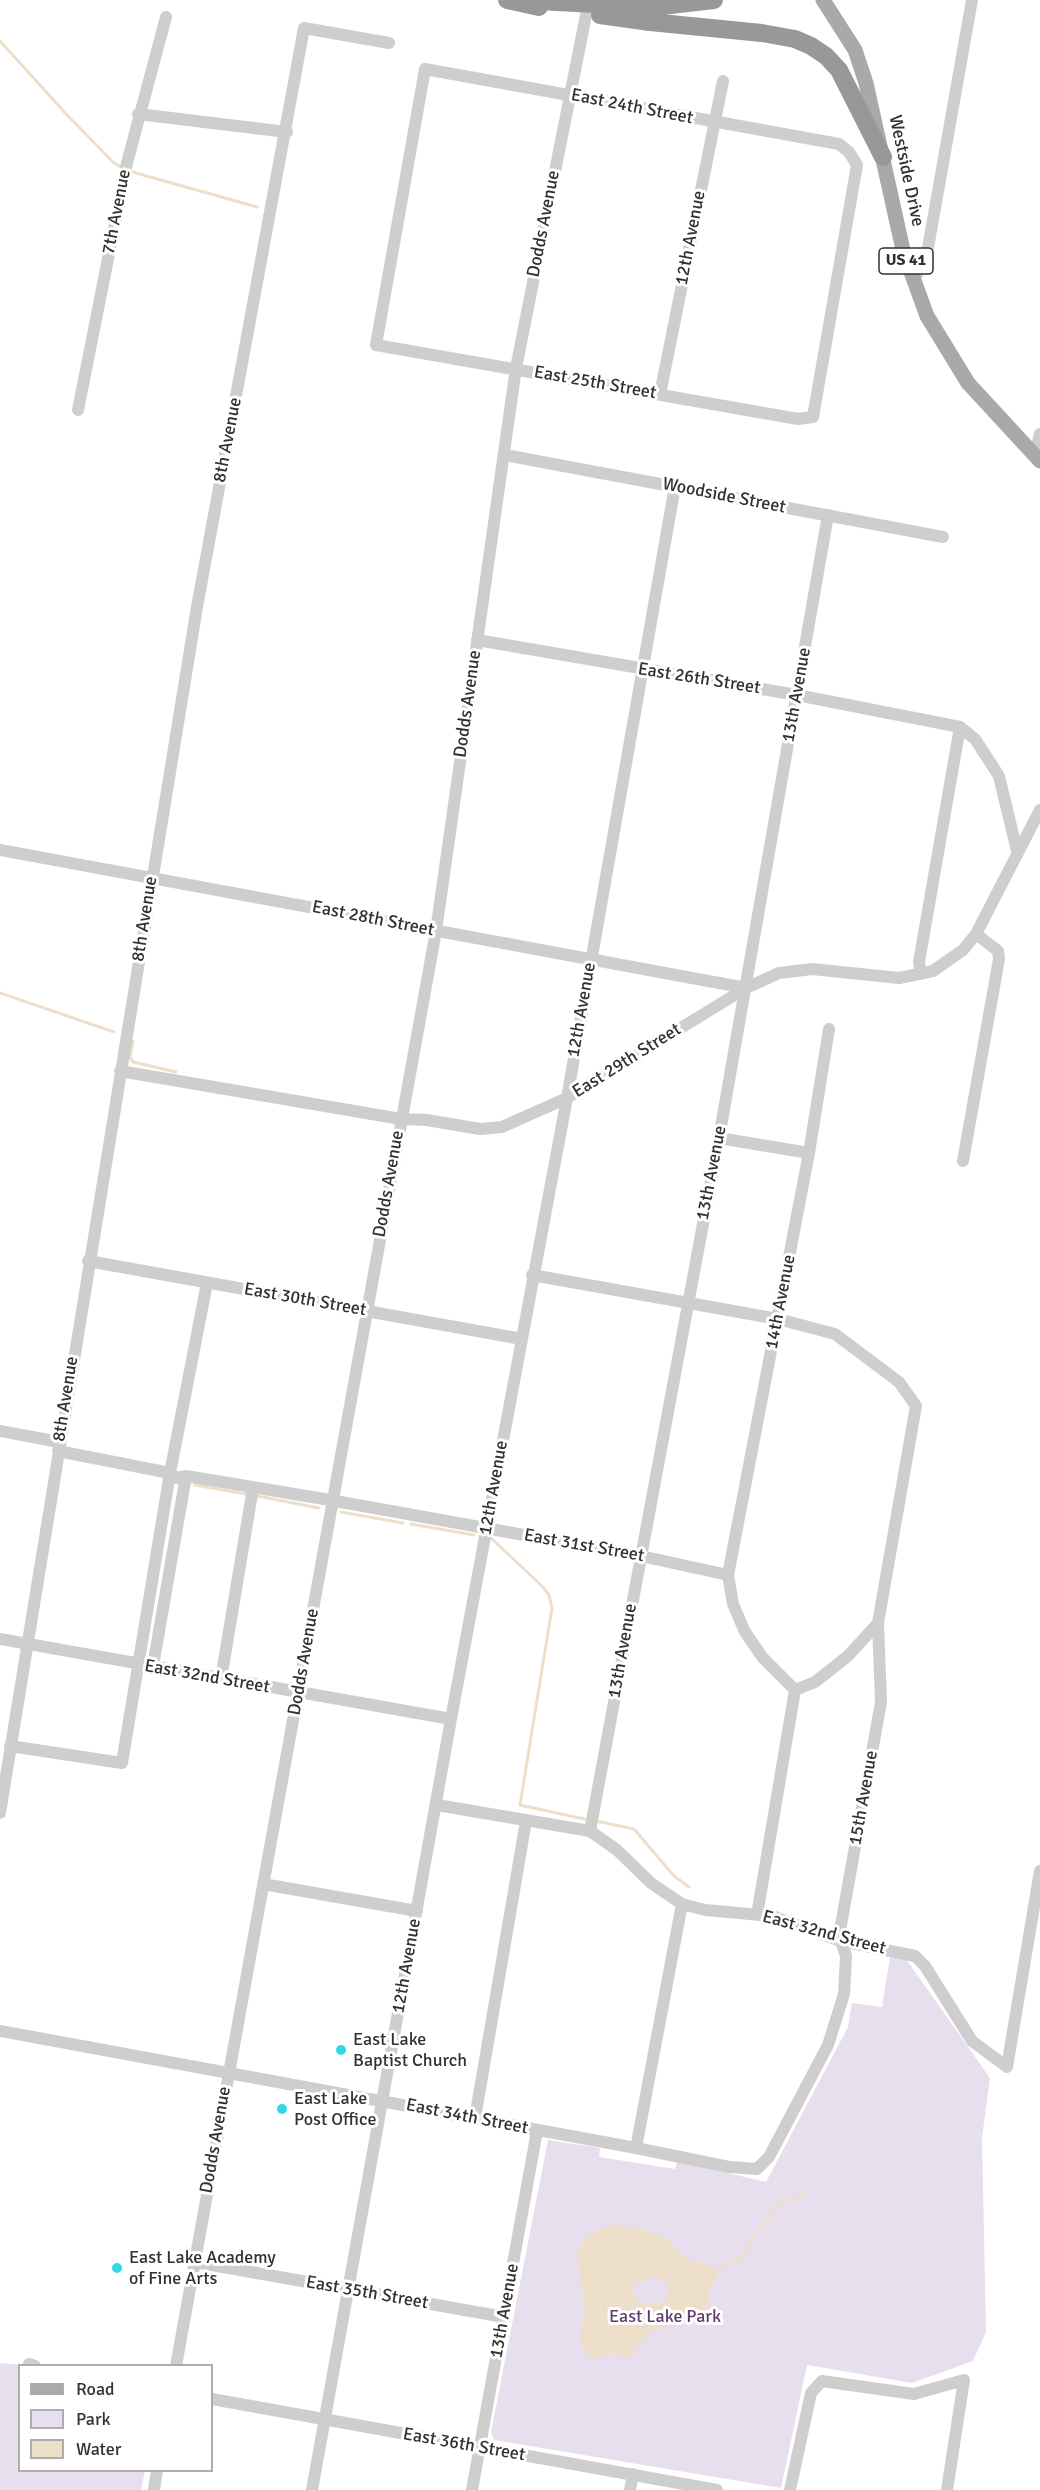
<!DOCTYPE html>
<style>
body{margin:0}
#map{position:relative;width:1040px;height:2490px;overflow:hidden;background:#fff;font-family:Signika,sans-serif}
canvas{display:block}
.legend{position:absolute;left:18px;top:2364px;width:195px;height:108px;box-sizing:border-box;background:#fff;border:2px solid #adadad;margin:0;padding:8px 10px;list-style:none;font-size:18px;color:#313131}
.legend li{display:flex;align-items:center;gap:12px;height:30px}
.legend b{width:30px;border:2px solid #adadad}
</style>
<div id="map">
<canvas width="1040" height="2490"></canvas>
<ul class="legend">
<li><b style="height:8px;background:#a9a9a9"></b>Road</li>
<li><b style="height:16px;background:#e8dfee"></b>Park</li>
<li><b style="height:16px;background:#eedfcb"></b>Water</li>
</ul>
</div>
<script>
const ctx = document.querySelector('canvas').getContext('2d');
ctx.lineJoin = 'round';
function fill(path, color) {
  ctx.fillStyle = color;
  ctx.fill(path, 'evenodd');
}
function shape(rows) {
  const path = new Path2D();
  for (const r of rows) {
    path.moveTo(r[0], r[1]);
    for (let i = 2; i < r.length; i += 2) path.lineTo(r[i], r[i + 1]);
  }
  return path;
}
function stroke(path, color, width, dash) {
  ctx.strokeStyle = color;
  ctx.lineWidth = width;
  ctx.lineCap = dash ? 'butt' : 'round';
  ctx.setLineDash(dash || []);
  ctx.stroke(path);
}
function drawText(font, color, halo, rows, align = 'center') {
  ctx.font = font + ' Signika,sans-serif';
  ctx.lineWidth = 6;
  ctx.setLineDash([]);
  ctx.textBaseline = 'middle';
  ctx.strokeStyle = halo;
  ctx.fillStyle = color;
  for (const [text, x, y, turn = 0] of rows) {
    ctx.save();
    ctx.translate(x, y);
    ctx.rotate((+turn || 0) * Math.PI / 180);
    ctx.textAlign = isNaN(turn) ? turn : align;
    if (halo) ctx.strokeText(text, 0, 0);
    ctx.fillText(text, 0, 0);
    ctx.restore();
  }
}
const green = shape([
 [890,1957,906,1959,990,2078,982,2138,986,2332,973,2361,912,2383,807,2365,781,2488,494,2440,491,2432,548,2140,600,2148,599,2157,675,2169,677,2161,766,2182,848,2027,852,2003,882,2007],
 [0,2363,22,2365,20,2470,145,2471,141,2490,0,2490]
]);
const water = shape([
 [618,2225,646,2230,664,2237,687,2260,706,2263,718,2274,709,2289,708,2307,699,2318,651,2332,637,2347,634,2356,607,2354,592,2360,579,2343,585,2308,577,2257,584,2239,591,2234,600,2228],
 [653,2276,667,2282,668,2295,665,2301,657,2304,642,2304,636,2300,633,2289,636,2283]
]);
const stream = shape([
 [0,41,68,116,114,163,123,168],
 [129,171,257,207],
 [0,993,114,1032],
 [133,1041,130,1057,133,1062,176,1072],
 [195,1485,246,1494],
 [257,1496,319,1508],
 [341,1512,403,1523],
 [411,1524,474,1535],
 [491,1538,543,1587,549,1595,552,1608,520,1805,589,1820],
 [596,1821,634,1829,674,1876,689,1887],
 [714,2272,744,2256,751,2238,767,2221,776,2203,800,2197,805,2191]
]);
const minor = shape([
 [425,69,839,144,849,152,857,165,813,417,798,419,376,345,425,69],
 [138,114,287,132],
 [913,281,926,259,972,0],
 [660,394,723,81],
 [78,410,127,163,166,17],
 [1035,454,1040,434],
 [505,455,943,537],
 [477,640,797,695,960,727,975,739,999,776,1017,851],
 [0,850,746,988],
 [921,974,919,962,960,727],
 [120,1071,401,1119,427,1120,480,1129,502,1127,567,1098,746,988,779,973,812,969,899,978,933,971,963,950,976,934,1040,810],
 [719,1138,809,1153],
 [963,1161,999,959,998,951,976,934],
 [88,1261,522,1339],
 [0,1431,59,1442],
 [58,1451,170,1473,176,1478,186,1476,324,1499,641,1556,728,1575],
 [0,1639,451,1719],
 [153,1666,186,1476],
 [221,1679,253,1488],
 [795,1690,763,1658,745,1632,733,1604,728,1575,809,1153,829,1029],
 [795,1690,815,1682,848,1656,878,1623],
 [10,1746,122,1763,170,1473,207,1283],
 [437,1805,590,1831,617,1850,651,1883,682,1904,705,1910,772,1916,841,1941,915,1956,925,1966,972,2041,1007,2067,1040,1871],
 [0,1813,197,607,304,28,389,43],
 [590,1831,719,1138,828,515],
 [263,1884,417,1911],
 [757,1915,795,1690],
 [0,2031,636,2148,729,2167,757,2169,769,2157,828,2045,844,1994,846,1956,841,1941,841,1925,881,1702,878,1623,916,1406,899,1382,835,1334,778,1319,532,1275],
 [475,2118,526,1821],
 [636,2148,682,1904],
 [195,2262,504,2317],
 [29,2364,35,2366],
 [176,2366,436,931,516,368,589,0],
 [212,2399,717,2490],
 [154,2490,157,2470],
 [312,2490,451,1719,567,1098,675,486],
 [472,2490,537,2131],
 [630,2490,633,2474],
 [790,2490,811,2393,822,2381,914,2394,964,2380,947,2490]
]);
const major = shape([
 [823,0,855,50,866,83,903,250,927,316,968,383,1040,461]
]);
const highway = shape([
 [507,0,539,7],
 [653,7,714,0],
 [650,22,762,33,795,39,811,46,826,56,839,70,883,157]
]);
const highwayBridge = shape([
 [538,1,653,7],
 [600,15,650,22]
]);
const markers = [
 [341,2050,6,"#32d7e9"],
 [282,2109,6,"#32d7e9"],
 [117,2268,6,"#32d7e9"]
];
const shields = [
 [906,261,54]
];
const shieldNames = [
 ["US 41",906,261]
];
const streetNames = [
 ["East 24th Street",632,107,11],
 ["Westside Drive",906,171,78],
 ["7th Avenue",117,212,-79],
 ["Dodds Avenue",544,224,-79],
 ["12th Avenue",691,238,-79],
 ["East 25th Street",595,383,10],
 ["8th Avenue",228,440,-79],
 ["Woodside Street",724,496,11],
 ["East 26th Street",699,679,9],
 ["13th Avenue",797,695,-80],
 ["Dodds Avenue",468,704,-82],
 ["8th Avenue",145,919,-81],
 ["East 28th Street",373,919,11],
 ["12th Avenue",582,1010,-80],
 ["East 29th Street",627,1061,-32],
 ["13th Avenue",712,1173,-79],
 ["Dodds Avenue",389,1184,-80],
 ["East 30th Street",305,1300,10],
 ["14th Avenue",781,1302,-79],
 ["8th Avenue",66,1399,-81],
 ["12th Avenue",494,1488,-80],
 ["East 31st Street",584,1546,10],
 ["13th Avenue",623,1651,-80],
 ["Dodds Avenue",304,1662,-80],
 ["East 32nd Street",207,1677,10],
 ["15th Avenue",864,1798,-80],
 ["East 32nd Street",824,1933,15],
 ["12th Avenue",407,1966,-80],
 ["East 34th Street",467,2117,11],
 ["Dodds Avenue",216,2140,-80],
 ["East 35th Street",367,2293,10],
 ["13th Avenue",505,2311,-80],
 ["East 36th Street",464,2445,10]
];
const poiNames = [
 ["East Lake",353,2040],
 ["Baptist Church",353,2061],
 ["East Lake",294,2099],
 ["Post Office",294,2120],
 ["East Lake Academy",129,2258],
 ["of Fine Arts",129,2279]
];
const parkNames = [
 ["East Lake Park",665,2317]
];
fill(green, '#e8dfee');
fill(water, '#eedfcb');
stroke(stream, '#eedfcb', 3);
stroke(minor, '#cecece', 12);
stroke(major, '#a9a9a9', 15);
stroke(highway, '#989898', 18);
stroke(highwayBridge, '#989898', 18);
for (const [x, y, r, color] of markers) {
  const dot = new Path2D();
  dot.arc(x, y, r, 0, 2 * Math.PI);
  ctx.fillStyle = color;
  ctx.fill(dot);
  stroke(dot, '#fff', 2);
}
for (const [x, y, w] of shields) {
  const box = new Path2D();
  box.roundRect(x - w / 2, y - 13, w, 26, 4.5);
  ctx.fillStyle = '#fff';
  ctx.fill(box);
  stroke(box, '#313131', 1.5);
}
drawText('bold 16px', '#313131', null, shieldNames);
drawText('18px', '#313131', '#fff', streetNames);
drawText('18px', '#313131', '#fff', poiNames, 'left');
drawText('18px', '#603d6e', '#fff', parkNames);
</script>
